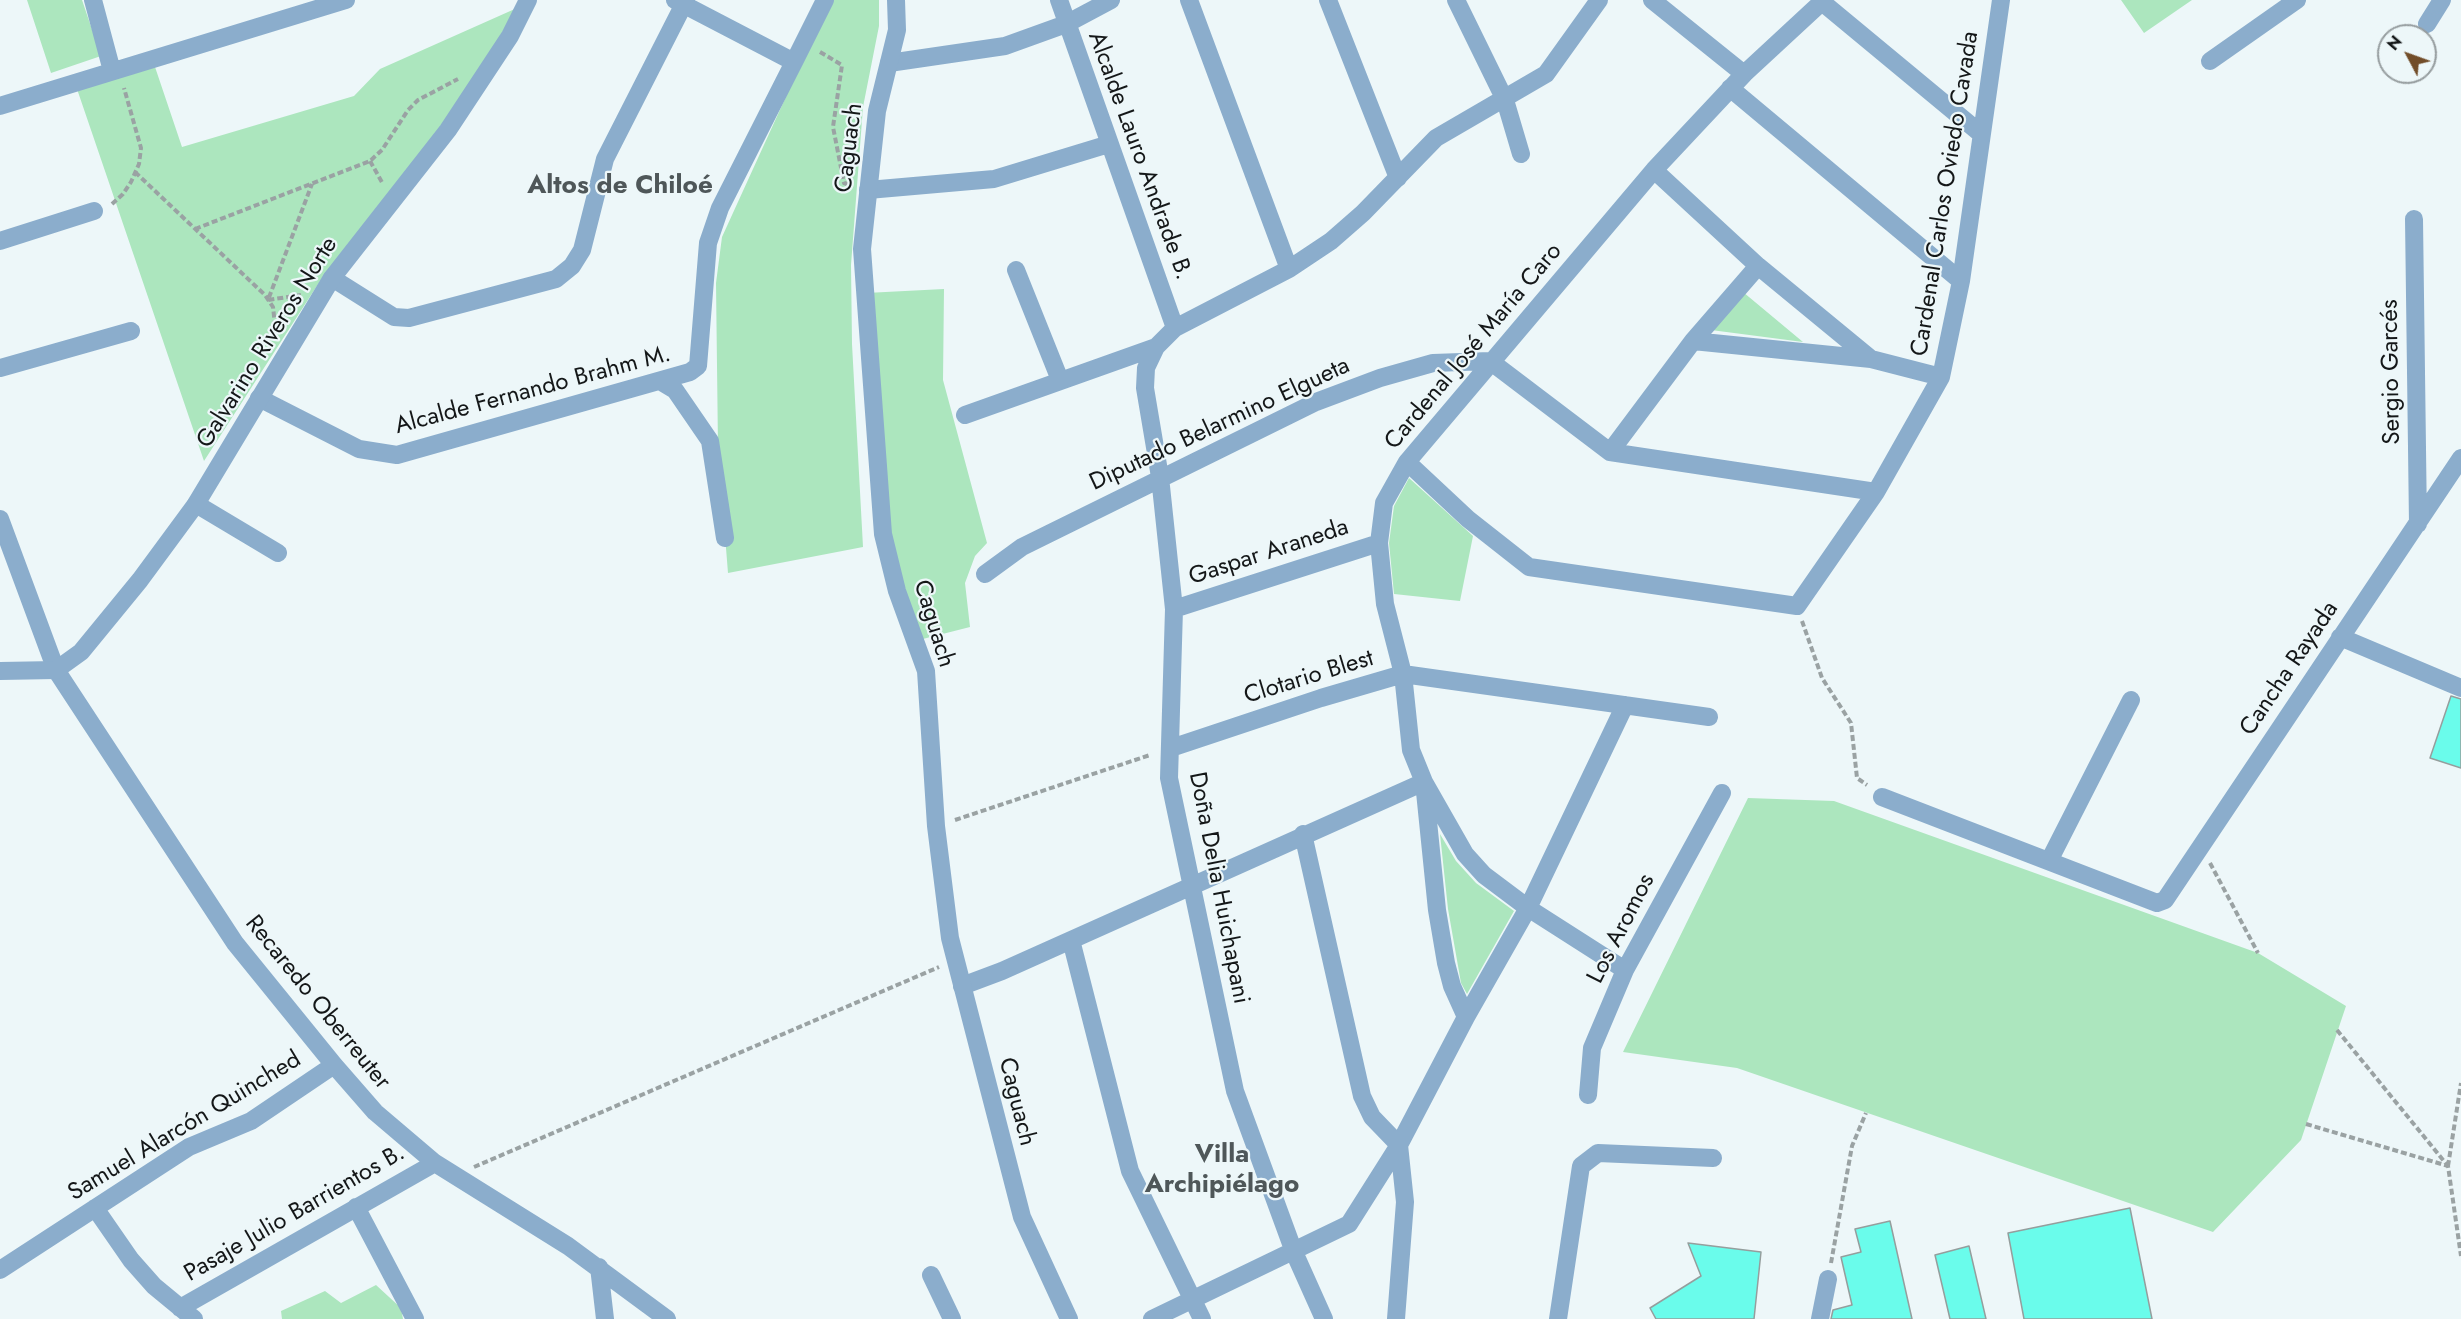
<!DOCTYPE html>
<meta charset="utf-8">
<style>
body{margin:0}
#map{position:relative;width:2461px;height:1319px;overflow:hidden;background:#edf7f9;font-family:Jost,sans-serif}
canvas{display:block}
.north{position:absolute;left:2377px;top:24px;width:60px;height:60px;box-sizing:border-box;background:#edf7f9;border:2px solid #969d9f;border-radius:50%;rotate:311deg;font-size:16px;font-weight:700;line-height:24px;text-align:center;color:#141718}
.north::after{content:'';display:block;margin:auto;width:21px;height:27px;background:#724d29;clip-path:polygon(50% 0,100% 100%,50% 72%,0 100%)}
</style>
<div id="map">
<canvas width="2461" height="1319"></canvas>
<div class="north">N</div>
</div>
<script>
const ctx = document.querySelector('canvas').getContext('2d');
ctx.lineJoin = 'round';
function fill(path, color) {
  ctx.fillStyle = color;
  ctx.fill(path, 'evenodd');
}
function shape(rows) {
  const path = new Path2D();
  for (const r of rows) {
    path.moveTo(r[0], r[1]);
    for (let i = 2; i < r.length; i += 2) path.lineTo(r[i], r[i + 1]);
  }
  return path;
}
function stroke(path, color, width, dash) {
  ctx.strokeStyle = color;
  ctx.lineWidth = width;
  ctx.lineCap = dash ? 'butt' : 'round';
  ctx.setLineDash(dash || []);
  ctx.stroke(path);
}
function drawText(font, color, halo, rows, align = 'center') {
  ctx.font = font + ' Jost,sans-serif';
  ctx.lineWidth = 4.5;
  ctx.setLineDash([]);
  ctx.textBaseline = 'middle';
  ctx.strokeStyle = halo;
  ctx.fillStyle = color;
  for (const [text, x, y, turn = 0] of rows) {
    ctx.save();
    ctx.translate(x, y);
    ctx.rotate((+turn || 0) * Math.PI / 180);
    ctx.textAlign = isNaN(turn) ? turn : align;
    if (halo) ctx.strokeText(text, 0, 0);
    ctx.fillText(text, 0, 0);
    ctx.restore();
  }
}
const green = shape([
 [27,0,82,0,101,56,51,73],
 [830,0,879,0,879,26,863,107,851,265,852,344,863,547,728,573,718,448,716,283,722,237],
 [2121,0,2192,0,2144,33],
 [517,8,446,124,322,278,204,461,77,89,154,64,182,147,354,96,380,69],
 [944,289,943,380,987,543,975,556,965,583,970,627,915,641,897,591,866,293],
 [1743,292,1803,342,1711,330],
 [1409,478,1473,536,1460,601,1394,594,1389,543,1394,506],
 [1748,798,1834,801,2258,953,2346,1006,2301,1140,2213,1232,1737,1068,1623,1052],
 [1440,834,1456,861,1476,883,1514,911,1467,994,1461,983,1448,909],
 [376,1285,401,1308,403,1319,282,1319,281,1311,325,1291,341,1303]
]);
const building = shape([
 [2451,696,2461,699,2461,768,2430,758,2451,696],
 [2130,1208,2152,1319,2024,1319,2008,1233,2130,1208],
 [1890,1221,1912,1319,1831,1319,1833,1310,1852,1305,1841,1257,1861,1252,1855,1229,1890,1221],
 [1688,1243,1761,1252,1754,1319,1656,1319,1650,1308,1701,1276,1688,1243],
 [1969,1246,1986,1319,1950,1319,1935,1255,1969,1246]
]);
const path = shape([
 [820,52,842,65,833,127,844,183,850,185],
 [370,161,383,184],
 [135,172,265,295,273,307,276,334],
 [112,204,123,194,131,182,139,164,141,148,124,88],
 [195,229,370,161,382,150,408,110,418,100,458,79],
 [301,295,268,300,312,184],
 [1802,621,1822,678,1851,723,1857,778,1867,785],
 [955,820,1150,755],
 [2210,863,2258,953],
 [2337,1030,2448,1166],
 [2306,1124,2448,1166,2461,1256],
 [2448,1166,2461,1083],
 [474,1167,939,967],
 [1831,1263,1852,1146,1866,1113]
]);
const minor = shape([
 [93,0,112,71],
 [1059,0,1175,328],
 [1189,0,1289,269],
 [1328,0,1398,178],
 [1456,0,1505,100,1521,154],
 [1652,0,1744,74],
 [1822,2,1980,133],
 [2427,24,2442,0],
 [2210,61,2297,0],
 [794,62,825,0],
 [889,63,1005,46,1066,24,1111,0],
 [1730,88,1961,281],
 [0,106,346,0],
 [1654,170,1758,266,1871,359],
 [868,190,994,179,1109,144],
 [2414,219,2418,524],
 [0,241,94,211],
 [1016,270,1060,380],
 [332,278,394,317,409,318,556,279,572,266,582,250,605,159,686,0],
 [1693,341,1871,359,1941,377],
 [0,368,131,331],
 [660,381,675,390,710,441,725,538],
 [259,398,359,449,397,455,690,372,698,366,708,243,720,208,794,62,675,0],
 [965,415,1156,347],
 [1610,452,1693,341,1758,266],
 [1407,462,1468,519,1529,567,1797,606,1876,492,1941,377,1961,281,2001,0],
 [196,504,278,553],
 [0,519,56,670,235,943,334,1065,375,1112,435,1163,568,1246,667,1319],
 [985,574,1022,547,1316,402,1380,378,1433,363,1490,361,1610,452,1876,492],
 [1174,609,1379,543],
 [2340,637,2461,688],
 [1171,748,1321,698,1403,674,1709,717],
 [1882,797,2157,903,2165,900,2461,458],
 [1303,834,1362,1096,1372,1117,1399,1145,1405,1202,1396,1319],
 [2049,861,2131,700],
 [1071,940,1130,1171,1202,1319],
 [1625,970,1528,908,1484,875,1465,854,1424,782,1411,750,1403,674,1385,604,1379,543,1384,503,1407,462,1654,170,1744,74,1824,0],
 [962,986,1002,971,1424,782,1437,910,1446,963,1452,986,1466,1017],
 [1588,1095,1592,1048,1625,970,1722,793],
 [356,1207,415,1319],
 [95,1208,131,1260,154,1286,194,1319],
 [599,1267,605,1319],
 [0,1270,189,1147,251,1121,334,1065],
 [931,1275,952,1319],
 [180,1308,435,1163],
 [1152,1319,1349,1224,1399,1145,1466,1017,1528,908,1625,705],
 [1324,1319,1294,1252,1235,1091,1169,778,1174,609,1160,477,1145,388,1146,368,1156,347,1175,328,1289,269,1331,241,1363,213,1436,138,1546,74,1599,0],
 [1558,1319,1581,1166,1598,1153,1713,1158],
 [1820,1319,1828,1279]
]);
const tertiary = shape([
 [896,0,897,30,877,111,862,249,883,534,897,591,926,671,936,826,950,938,1022,1217,1069,1319],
 [0,671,56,670,81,652,140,580,196,504,332,278,448,130,510,36,528,0]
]);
const streetNames = [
 ["Caguach",850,148,-83],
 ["Alcalde Lauro Andrade B.",1139,156,70],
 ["Cardenal Carlos Oviedo Cavada",1946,194,-81],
 ["Galvarino Riveros Norte",268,343,-58],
 ["Cardenal José María Caro",1474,347,-50],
 ["Sergio Garcés",2392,372,-91],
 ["Alcalde Fernando Brahm M.",533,391,-15],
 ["Diputado Belarmino Elgueta",1220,425,-25],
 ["Gaspar Araneda",1269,553,-18],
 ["Caguach",933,624,73],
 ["Cancha Rayada",2290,669,-56],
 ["Clotario Blest",1309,678,-17],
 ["Doña Delia Huichapani",1218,888,79],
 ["Los Aromos",1622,929,-63],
 ["Recaredo Oberreuter",317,1003,51],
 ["Caguach",1016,1102,76],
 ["Samuel Alarcón Quinched",185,1127,-31],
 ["Pasaje Julio Barrientos B.",295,1214,-30]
];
const neighbourhoodNames = [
 ["Altos de Chiloé",620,187],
 ["Villa",1222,1156],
 ["Archipiélago",1222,1186]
];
fill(green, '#ace6be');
fill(building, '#6afceb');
stroke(building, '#959e9d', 1.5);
stroke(path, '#9aa2a3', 4, [6, 3]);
stroke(minor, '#8badcc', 18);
stroke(tertiary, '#8badcc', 18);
drawText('24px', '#141718', '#edf7f9', streetNames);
drawText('bold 26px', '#4f5759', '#edf7f9', neighbourhoodNames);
</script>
